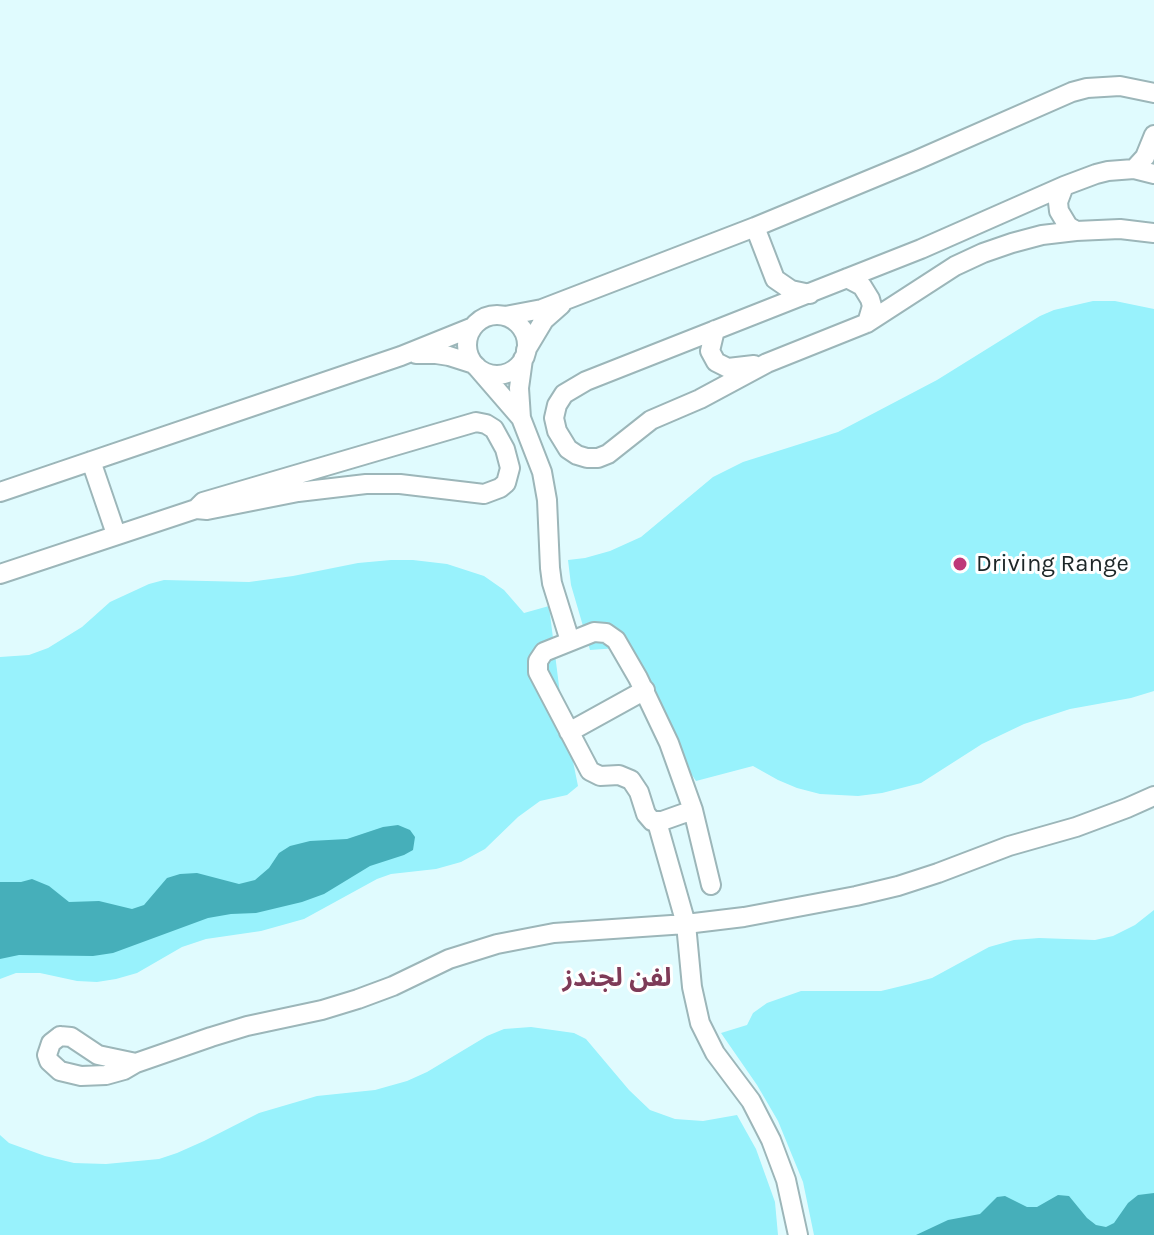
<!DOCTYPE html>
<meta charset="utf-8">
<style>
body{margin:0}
canvas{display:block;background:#e0fbfe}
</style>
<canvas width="1154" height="1235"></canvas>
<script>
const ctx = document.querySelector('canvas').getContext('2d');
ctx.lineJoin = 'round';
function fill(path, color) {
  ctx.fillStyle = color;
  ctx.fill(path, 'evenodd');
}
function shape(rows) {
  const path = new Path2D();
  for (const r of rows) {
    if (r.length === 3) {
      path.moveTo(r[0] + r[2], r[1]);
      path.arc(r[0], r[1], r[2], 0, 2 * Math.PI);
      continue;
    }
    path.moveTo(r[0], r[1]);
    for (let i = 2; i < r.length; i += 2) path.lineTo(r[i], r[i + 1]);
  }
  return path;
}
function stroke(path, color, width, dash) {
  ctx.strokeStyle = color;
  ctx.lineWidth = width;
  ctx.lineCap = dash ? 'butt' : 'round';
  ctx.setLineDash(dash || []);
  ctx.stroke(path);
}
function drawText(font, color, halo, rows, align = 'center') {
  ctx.font = font + ' Karla,"Noto Sans Arabic",sans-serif';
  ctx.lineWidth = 6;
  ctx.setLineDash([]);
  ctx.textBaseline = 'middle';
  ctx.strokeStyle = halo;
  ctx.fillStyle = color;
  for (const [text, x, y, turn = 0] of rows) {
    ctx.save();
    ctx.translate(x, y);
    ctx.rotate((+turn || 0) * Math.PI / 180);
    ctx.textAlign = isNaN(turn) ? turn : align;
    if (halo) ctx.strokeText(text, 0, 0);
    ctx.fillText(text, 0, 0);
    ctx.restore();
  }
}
const green = shape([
 [1093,301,1115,301,1154,309,1154,691,1131,698,1070,709,1024,724,982,744,921,783,882,793,858,796,820,794,797,788,778,780,753,766,696,781,669,741,647,695,632,647,590,650,571,585,568,560,585,558,610,551,641,537,713,477,743,462,838,432,937,380,1040,316,1054,310],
 [391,560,413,560,447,564,484,576,504,590,524,613,549,606,561,702,578,786,567,795,540,801,518,817,485,849,461,862,436,869,391,874,377,879,304,919,261,931,206,939,182,947,137,973,116,979,97,982,77,981,40,973,16,973,0,979,0,657,29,655,48,648,82,627,110,602,149,584,164,580,249,582,293,576,358,563],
 [1154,910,1154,1235,814,1235,803,1182,778,1121,757,1085,721,1033,747,1025,753,1013,767,1003,801,991,881,991,910,984,932,978,989,947,1014,940,1039,938,1095,940,1113,936,1135,925],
 [531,1027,574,1033,586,1039,629,1090,650,1110,675,1119,703,1121,737,1115,756,1149,775,1202,778,1235,0,1235,0,1135,9,1143,45,1156,74,1163,106,1164,159,1159,177,1153,204,1141,259,1113,317,1096,375,1090,407,1081,427,1072,487,1036,504,1029]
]);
const water = shape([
 [398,825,410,830,415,837,413,850,404,855,370,866,324,894,302,902,256,913,231,914,208,918,113,953,93,956,19,955,0,959,0,882,21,882,32,879,49,886,69,902,99,901,132,909,144,905,167,878,180,874,197,873,239,884,255,880,269,868,279,853,290,846,310,841,347,839,383,827],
 [1154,1193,1154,1235,916,1235,948,1220,980,1214,997,1197,1005,1196,1027,1207,1037,1207,1058,1195,1069,1196,1087,1218,1096,1225,1106,1227,1114,1223,1128,1203,1138,1195]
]);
const minor = shape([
 [1134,169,1145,157,1154,135],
 [1154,174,1134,169,1108,171,1096,174,1064,186,921,249,586,381,564,394,557,405,554,418,557,431,568,449,577,455,587,458,598,458,608,454,651,420,700,399,767,363,867,323,955,266,983,253,1012,243,1042,235,1076,231,1120,229,1154,233],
 [1064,186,1058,202,1059,211,1068,226,1076,231],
 [755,227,775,279,791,290,810,294],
 [847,278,862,286,870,299,872,306,867,323],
 [497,345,30],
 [505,316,542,309,755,227,917,160,1072,92,1087,88,1120,86,1154,93],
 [715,330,710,351,716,362,728,368,754,365],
 [526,350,544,320,561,305],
 [416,354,436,354,449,356,474,364],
 [476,366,521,418,542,472,547,500,550,568,552,583,570,641],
 [521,418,519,388,523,359],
 [91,461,116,534],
 [0,492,401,356,473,327],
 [0,574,196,509,203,502,476,422,486,424,494,429,505,449,510,468,506,483,500,488,484,494,400,484,366,484,298,492,207,510,196,509],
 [569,732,645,690],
 [693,810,662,821,652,821,646,814,639,792,631,780,619,775,600,776,590,771,538,672,538,661,544,652,594,632,606,633,616,640,638,678,669,743,693,810,711,885],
 [657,822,686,924,692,987,700,1023,715,1053,751,1101,771,1140,786,1180,798,1235],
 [60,1036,71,1037,98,1055,136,1063,124,1070,106,1075,81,1076,60,1071,49,1061,47,1055,51,1043,60,1036],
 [136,1063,211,1037,247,1026,322,1010,358,999,393,986,449,959,497,944,554,933,686,924,744,917,856,896,898,886,938,873,1009,846,1076,827,1127,808,1154,796]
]);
const markers = [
 [960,564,8,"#be3879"]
];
const poiNames = [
 ["Driving Range",976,564]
];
const neighbourhoodNames = [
 ["لفن لجندز",617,979]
];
fill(green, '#98f2fc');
fill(water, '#46afba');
stroke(minor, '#9cb6b9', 22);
stroke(minor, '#fff', 18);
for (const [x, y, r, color] of markers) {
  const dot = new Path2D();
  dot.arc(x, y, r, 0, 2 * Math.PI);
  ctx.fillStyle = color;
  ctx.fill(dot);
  stroke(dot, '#fff', 3);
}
drawText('24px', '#1c2627', '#fff', poiNames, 'left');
drawText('bold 26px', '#7e3b58', '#fff', neighbourhoodNames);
</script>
